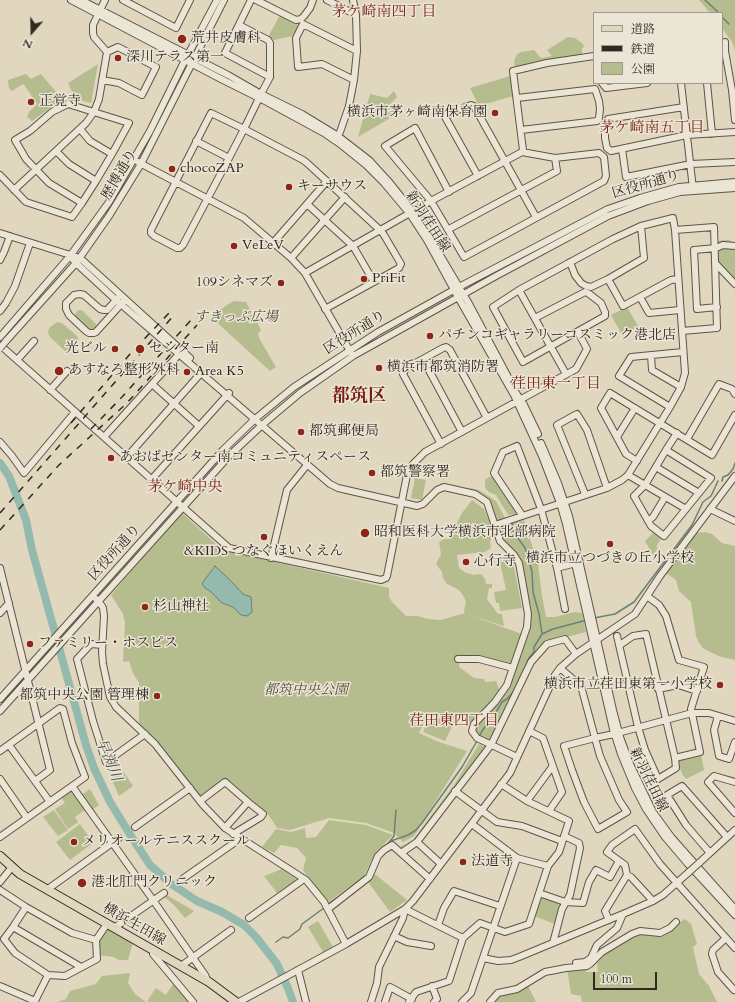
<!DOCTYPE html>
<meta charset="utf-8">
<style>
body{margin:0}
#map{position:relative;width:735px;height:1002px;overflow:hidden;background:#e0d7be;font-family:Cardo,"Noto Serif JP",serif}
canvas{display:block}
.legend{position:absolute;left:593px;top:12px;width:130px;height:72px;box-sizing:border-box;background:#ebe5d5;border:1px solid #a1998d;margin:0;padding:5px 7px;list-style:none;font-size:12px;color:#332821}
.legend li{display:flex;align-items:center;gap:8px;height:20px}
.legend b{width:20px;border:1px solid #a1998d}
.north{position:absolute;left:12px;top:12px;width:40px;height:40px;-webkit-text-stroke:3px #ebe5d5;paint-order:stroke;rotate:200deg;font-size:11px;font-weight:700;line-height:16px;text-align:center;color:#332821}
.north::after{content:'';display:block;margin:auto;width:14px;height:18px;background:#332821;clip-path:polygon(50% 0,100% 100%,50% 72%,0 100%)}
.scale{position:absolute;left:593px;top:972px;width:64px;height:18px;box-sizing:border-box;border:2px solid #332821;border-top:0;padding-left:5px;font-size:12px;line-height:14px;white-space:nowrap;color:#332821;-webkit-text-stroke:3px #ebe5d5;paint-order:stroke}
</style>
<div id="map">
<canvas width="735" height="1002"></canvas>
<ul class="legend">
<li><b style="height:5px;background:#e0d7be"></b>道路</li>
<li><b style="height:5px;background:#332821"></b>鉄道</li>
<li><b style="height:11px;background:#b5bd8f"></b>公園</li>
</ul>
<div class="north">N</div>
<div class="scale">100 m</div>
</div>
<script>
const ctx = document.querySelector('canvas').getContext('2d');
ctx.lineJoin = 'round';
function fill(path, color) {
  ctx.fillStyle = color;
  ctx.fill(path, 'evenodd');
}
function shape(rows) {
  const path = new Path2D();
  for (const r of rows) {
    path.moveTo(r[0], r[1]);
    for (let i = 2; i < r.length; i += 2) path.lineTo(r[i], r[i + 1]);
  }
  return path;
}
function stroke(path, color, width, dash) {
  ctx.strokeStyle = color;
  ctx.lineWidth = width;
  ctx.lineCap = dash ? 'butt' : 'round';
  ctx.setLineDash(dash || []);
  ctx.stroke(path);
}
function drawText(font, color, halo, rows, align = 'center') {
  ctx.font = font + ' Cardo,"Noto Serif JP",serif';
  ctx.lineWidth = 3;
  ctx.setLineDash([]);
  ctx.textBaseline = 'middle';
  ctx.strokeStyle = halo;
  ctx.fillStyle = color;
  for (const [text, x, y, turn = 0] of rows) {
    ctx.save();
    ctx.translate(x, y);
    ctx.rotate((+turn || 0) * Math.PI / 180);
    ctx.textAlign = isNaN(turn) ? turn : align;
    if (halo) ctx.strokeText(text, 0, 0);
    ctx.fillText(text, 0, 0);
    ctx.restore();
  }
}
const green = shape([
 [699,0,735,0,735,50,732,42,722,28,722,13,710,13],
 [280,15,297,23,298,27,292,36,274,40,268,37],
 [568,37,575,38,583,44,584,47,582,48,582,54,539,61,515,67,514,61,517,54,521,52,534,50,541,58,552,56,547,50],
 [98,64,91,103,75,99,68,83],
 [26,74,31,79,41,74,62,99,32,121,27,117,29,112,37,104,25,86,23,84,12,91,9,88,8,80],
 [510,76,513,96,479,106,470,88],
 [394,91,397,97,390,104,397,114,358,137,370,94,387,98],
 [722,240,729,240,735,243,735,282,717,268,716,242],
 [234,301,246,302,261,330,258,334,259,338,276,367,270,371,211,317,227,305],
 [627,307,641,331,621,333,611,315],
 [80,310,83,311,96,324,95,329,92,330,88,330,76,318,75,315,77,311],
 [57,322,62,323,77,336,79,341,78,345,75,350,70,352,65,351,50,337,48,333,49,328],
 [489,477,493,477,516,512,516,514,508,515,496,495,489,492,485,488,485,480],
 [415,478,426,480,422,500,411,498],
 [470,488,479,490,496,501,505,518,496,522,487,499,480,493,469,490],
 [472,500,484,509,487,516,492,528,492,537,490,542,491,548,485,552,457,555,459,568,466,573,474,575,481,574,485,579,486,584,492,584,492,588,489,588,487,599,498,614,502,614,504,626,472,616,522,634,511,665,483,657,460,657,459,667,474,678,484,679,485,682,496,681,500,691,472,722,429,714,419,733,439,742,467,751,414,836,403,842,394,833,366,823,329,818,290,830,277,828,268,814,226,778,199,797,139,727,139,683,133,673,129,661,123,662,125,623,123,614,111,595,181,512,218,546,239,555,249,556,389,588,389,597,392,602,406,616,417,616,428,619,441,620,465,613,464,611,466,602,464,597,459,590,447,584,443,578,442,572,436,564,441,554,439,542,444,539,449,539,462,513],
 [524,520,538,564,542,596,546,617,555,617,575,612,582,613,586,632,551,641,535,656,491,740,489,741,477,735,474,732,476,724,502,696,529,624,520,560,502,539,498,527],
 [655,531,662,537,656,547,658,548,653,555,645,541],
 [705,532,712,534,722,543,735,546,735,660,721,657,710,652,703,648,699,643,696,636,691,602,679,591,676,580,666,573,696,533],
 [510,557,513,562,522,608,500,611,499,603,496,603,494,592,506,590,499,558],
 [431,716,454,722,445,741,423,732],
 [479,744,485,747,415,841,401,850,398,848,413,840,454,785],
 [701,755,704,770,686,779,682,774,678,761,679,759],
 [123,771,133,786,119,796,111,778],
 [90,789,99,805,92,810,81,795],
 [71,790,85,810,75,817,78,822,68,829,55,809,65,803,61,797],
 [54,810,68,830,58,836,43,817],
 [329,820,366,825,393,835,376,852,364,876,327,903,303,870,306,858,297,848,281,845,274,853,262,847,276,829,291,832,305,828,306,838,316,837],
 [80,824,93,843,70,860,56,842],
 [282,869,298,880,277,893,264,876],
 [375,874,407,900,390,912,368,882],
 [165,894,194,911,185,918,174,905,163,896],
 [541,897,562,904,555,924,534,916],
 [685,919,691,924,697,944,693,947,699,974,709,986,717,1002,582,1002,581,996,571,994,567,969,585,968,587,972,598,972,597,963,604,955,613,948,640,932,661,934],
 [318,921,333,947,323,952,308,927],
 [105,929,107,929,133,943,128,960,119,960,113,957,98,955,98,941],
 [130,973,128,983,135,994,146,1002,58,1002,66,999,70,991,96,984,102,976],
 [173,984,188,1002,150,1002,147,1001,156,988,166,995],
 [527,984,536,1002,493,1002,499,994]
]);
const water = shape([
 [215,566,229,579,243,594,251,597,252,612,250,614,247,616,241,615,233,607,222,603,210,591,205,588,202,584,203,582,215,566]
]);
const stream = shape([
 [705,0,719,13],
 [722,17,729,24],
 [722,481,723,477,728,475,733,469,735,463],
 [511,522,514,527,513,531,525,548,528,556,532,572,533,592,539,614,542,634],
 [594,618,615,614,634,602,692,525,703,502,711,496,718,481],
 [526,666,529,658,534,652,534,647,542,634,553,629,587,620],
 [479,737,482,731,496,712,502,702,507,699,515,690],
 [391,841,408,835,416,830,422,823,462,767,477,741],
 [387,845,394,836,396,810],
 [328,904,344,893],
 [276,942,283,937,288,938,300,929,302,924,324,908]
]);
const river = shape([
 [0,463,9,476,26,520,32,550,86,745,94,768,110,802,131,836,150,865,159,873,170,883,197,901,222,912,244,925,256,937,277,964,288,988,293,1002]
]);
const minor = shape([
 [71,0,219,78,267,102,324,133,340,144,366,165,384,183,410,214,427,240,458,297,514,395,542,456,560,503,566,524,613,729,621,754,635,788,646,809,665,837,688,864,735,915],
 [81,0,228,75,261,94,302,114,338,136,369,160,390,183,418,218,468,302,509,379],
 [123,0,176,28,190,0],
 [251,0,225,53,270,77],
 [256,0,296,20,301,19,304,16,310,8,313,0],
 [327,0,356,15],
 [239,25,268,40,270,43,270,77,261,94,244,129,229,158,183,245,180,248,177,248,154,236,151,233,151,230,211,113,244,129,303,160,307,163,381,231,384,235,401,264,399,268,325,309],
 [722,51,725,51,732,90,735,120],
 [725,51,725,42],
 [102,80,119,83,142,95,156,67,118,47,107,52],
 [354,80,322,64,298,67,296,38,303,24,357,51],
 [602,83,606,88,647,83],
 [681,83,693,189],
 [707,83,712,134],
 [517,98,595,89,599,101,600,109,599,118,597,121,521,130],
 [684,107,608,119,605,124,605,138,607,148,611,151,687,135,735,132],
 [80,129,90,141,112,154],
 [336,139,340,132,349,106,354,80,357,51,356,15,353,0],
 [196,141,229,158],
 [622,149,626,177,691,164,735,162],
 [56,151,69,164,96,181],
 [138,162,244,218,291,258,305,273,351,353],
 [0,175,26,202,72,217,82,203,96,181,112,154,129,123,68,104,52,112,30,131,15,140,26,159,49,183,82,203],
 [478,176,444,115,471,105,474,106,536,217],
 [14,190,86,123,94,112,99,99,107,52,94,37,93,33,93,25,105,0],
 [449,192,415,128,385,146,431,201,464,257,604,181,606,176,604,157,599,153,555,158,522,152],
 [307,204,353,246,374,282],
 [449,229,557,171,555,158],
 [675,230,714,227,717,328,682,331],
 [0,233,80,258,190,358],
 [273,243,327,181],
 [70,256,76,263,116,300,330,484,338,488,417,506,423,504,437,490,444,487,475,494,487,502,500,541,514,555,519,563,528,614,527,627,507,685,495,702,474,724,472,731,477,738,517,757],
 [291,258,345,197],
 [0,260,4,252,10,236],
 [570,262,575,275,581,283,586,286,591,287,608,279,644,258,641,226],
 [716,264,735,284],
 [305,273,431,201,522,152,523,150,513,71,547,63,594,56],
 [608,279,623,306,671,280,678,279],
 [519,290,566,374],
 [640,297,649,313,680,310],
 [118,298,107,310,104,310,100,309,84,295,80,294,74,295,66,303,66,309,69,315,86,331,89,333,94,333,96,332,123,302],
 [717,307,697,309,694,250,716,248,723,245,735,246],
 [0,311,6,303,15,286,30,243],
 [0,337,70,256,109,202,150,131,182,66,217,0],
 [6,341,76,263,109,216,141,164,224,0],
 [0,345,229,548,381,580,386,578,387,576,407,475,413,464,425,452,576,369,587,349,578,332],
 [651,355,652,370,681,387],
 [423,359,462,432],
 [17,360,34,341],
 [152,384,199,426],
 [50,390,67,371],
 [516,393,524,405,538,434],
 [670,407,619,376,631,357,683,352],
 [104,437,181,352],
 [617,437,635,408],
 [687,439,719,384,732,389,735,394],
 [0,442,12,456,24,473,75,412],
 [541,443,558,483,569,516,613,710,620,737,630,764,653,812,672,838,735,909],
 [441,444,403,374,406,368,423,359,443,348,446,347,450,350,487,418],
 [666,450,711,478,664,536,651,526,634,496,645,485,666,450,677,433],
 [126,458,201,373],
 [637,461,626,454,601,408,610,393,712,455,735,415],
 [656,467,699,493],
 [628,475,686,509],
 [151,480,229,393],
 [585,494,557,425,577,414,587,430,607,488],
 [710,509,735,521],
 [522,515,494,473,503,452,517,446,541,509,557,568,565,609],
 [648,521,653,517,665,497],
 [495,525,607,488,622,480,628,475,670,407,681,387,685,373,675,230,673,218,641,226,613,239,519,290,493,307,523,362,605,316,605,312,601,303,588,293,585,292,535,318],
 [271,558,287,490,307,465],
 [0,568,50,770,35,781],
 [557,568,576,563],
 [96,599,102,606,103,608,104,616,102,652,103,664,110,697,116,707,155,744,203,805,225,828,306,880,324,902,346,944],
 [0,613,9,603],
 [617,636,638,727,645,750,658,779,676,768,675,758,700,752,691,709,704,667,679,660,666,616,659,605,647,596],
 [102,645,91,644,77,659,93,721,106,762,145,734],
 [620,645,633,636,646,634,675,758],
 [458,659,479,659,513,668],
 [560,668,581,686,595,738,600,756,619,800,627,812,598,829,584,802,572,770,564,746,595,738,614,734,692,713,709,713,735,721],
 [658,689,678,685,697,691],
 [0,699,223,450,255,419,294,387,378,332,459,287,608,209,640,198,679,187,735,182],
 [0,711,229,456,262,425,300,393,353,356,496,276,608,216,648,201,680,192,735,188],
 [718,716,714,730,719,756,729,759,735,742],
 [529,731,543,738,562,792,549,811],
 [9,745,50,802],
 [0,751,60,708,63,709,72,743,85,777,0,837],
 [0,779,27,818],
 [735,782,714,776,708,782,735,813],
 [72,786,153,900,205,975,208,982],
 [455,791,497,822,522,826,562,841],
 [200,801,225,782,248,802,225,828],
 [527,801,552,767],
 [135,827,190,788],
 [233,834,261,817,263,814,248,802],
 [401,853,417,842],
 [710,853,686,825,667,795,682,786,727,837],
 [517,858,548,866],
 [699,863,735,830],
 [441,864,417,842,491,745,531,662,547,644,565,639,576,654],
 [181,880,241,838],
 [0,882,12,867],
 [48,889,119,838],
 [0,890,26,907,72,933,96,940,107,924],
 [539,893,565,902,583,903,589,882,596,870,610,877,619,861],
 [653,901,631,877,627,875,625,865,607,852,612,845,635,829,660,864,735,948],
 [26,907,13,927,4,939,15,953,48,975,65,976,97,959,96,940],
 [328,909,369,877,378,856,384,850,392,845,430,879],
 [249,918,304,879],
 [609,920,605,911,627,875],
 [438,925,444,908,454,891,500,906],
 [13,927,81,967],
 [114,928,164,893],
 [394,936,407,942,431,946],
 [726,938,713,950,712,954,718,972,734,990],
 [553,943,562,909,570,895,580,848,579,843,564,836],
 [153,951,153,954,193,1002],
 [483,958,498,961,511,960,519,957,623,914,653,901,663,895,689,872],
 [576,963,585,962,591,958,597,945,617,928,623,914],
 [181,966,231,930],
 [298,970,306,1002],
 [0,986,35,1001,48,975],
 [432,986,437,999,434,1002],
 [239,1002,346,944,405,909,413,901,510,773,555,675,560,668,576,654,635,614,660,576,735,476],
 [371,1002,377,983,379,967,403,918,405,909,463,938,480,923,505,932,529,924,548,866,559,852,569,821,527,801,501,784],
 [385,1002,390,987,412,999],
 [409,1002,416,992,449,981,463,938],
 [462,1002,471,993,517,858,472,824],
 [490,1002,498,993,517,989,545,972,566,968,587,966,590,964,602,952,632,934,640,931,660,933,670,928,676,922]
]);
const major = shape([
 [0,856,20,874,209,982,236,1002]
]);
const rail = shape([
 [71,423,130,354,170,312],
 [91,429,122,397,191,320],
 [0,513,175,314],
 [0,530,59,465,127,403,197,325]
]);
const minorBridge = shape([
 [0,348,6,341],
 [689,872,699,863]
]);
const markers = [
 [182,39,5,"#8f2418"],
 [118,58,4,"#8f2418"],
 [31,102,4,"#8f2418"],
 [495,113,4,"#8f2418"],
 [172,169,4,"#8f2418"],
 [289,187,4,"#8f2418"],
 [234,246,4,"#8f2418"],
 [364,279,4,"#8f2418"],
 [281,283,4,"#8f2418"],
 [430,336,4,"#8f2418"],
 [115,349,4,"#8f2418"],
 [140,349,5,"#8f2418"],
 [379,368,4,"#8f2418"],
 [59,371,5,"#8f2418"],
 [187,372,4,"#8f2418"],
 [301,432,4,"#8f2418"],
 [111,458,4,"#8f2418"],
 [372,473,4,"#8f2418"],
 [365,533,5,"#8f2418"],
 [264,537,4,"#8f2418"],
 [610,544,4,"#8f2418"],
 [466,562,4,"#8f2418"],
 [145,607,4,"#8f2418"],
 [30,644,4,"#8f2418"],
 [720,685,4,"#8f2418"],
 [157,696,4,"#8f2418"],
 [74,842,4,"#8f2418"],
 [463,862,4,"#8f2418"],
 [82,883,5,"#8f2418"]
];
const poiNames = [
 ["荒井皮膚科",191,39],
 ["深川テラス第一",126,58],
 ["正覚寺",39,102],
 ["横浜市茅ヶ崎南保育園",487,113,"right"],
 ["chocoZAP",180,169],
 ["キーサウス",297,187],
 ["VeLeV",242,246],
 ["PriFit",372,279],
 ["109シネマズ",273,283,"right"],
 ["パチンコギャラリーコスミック港北店",438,336],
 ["光ビル",107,349,"right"],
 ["センター南",149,349],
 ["横浜市都筑消防署",387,368],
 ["あすなろ整形外科",68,371],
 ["Area K5",195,372],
 ["都筑郵便局",309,432],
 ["あおばセンター南コミュニティスペース",119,458],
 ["都筑警察署",380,473],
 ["昭和医科大学横浜市北部病院",374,533],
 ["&KIDS つなぐほいくえん",264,552,"center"],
 ["横浜市立つづきの丘小学校",610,559,"center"],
 ["心行寺",474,562],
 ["杉山神社",153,607],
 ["ファミリー・ホスピス",38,644],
 ["横浜市立荏田東第一小学校",712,685,"right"],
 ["都筑中央公園 管理棟",149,696,"right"],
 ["メリオールテニススクール",82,842],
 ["法道寺",471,862],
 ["港北肛門クリニック",91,883]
];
const streetNames = [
 ["歴博通り",120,175,-60],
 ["区役所通り",646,185,-16],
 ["新羽荏田線",427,222,57],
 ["区役所通り",355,333,-32],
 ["区役所通り",115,553,-48],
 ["新羽荏田線",648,780,64],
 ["横浜生田線",134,925,30]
];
const parkNames = [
 ["すきっぷ広場",236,318],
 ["都筑中央公園",306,691]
];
const neighbourhoodNames = [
 ["茅ケ崎南四丁目",384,13],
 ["茅ケ崎南五丁目",652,129],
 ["荏田東一丁目",556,385],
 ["茅ケ崎中央",185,488],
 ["荏田東四丁目",454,722]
];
const waterNames = [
 ["早渕川",108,760,68]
];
const districtNames = [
 ["都筑区",359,397]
];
fill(green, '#b5bd8f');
fill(water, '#94baad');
stroke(water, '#6d8075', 1);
stroke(stream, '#6d8075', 1.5);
stroke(river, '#94baad', 8);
stroke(minor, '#5e5448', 8);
stroke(major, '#332821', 10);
stroke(minor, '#ebe5d5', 6);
stroke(major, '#e0d7be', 8);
stroke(rail, '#332821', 1.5, [7, 7]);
stroke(minorBridge, '#5e5448', 8, []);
stroke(minorBridge, '#ebe5d5', 6);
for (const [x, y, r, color] of markers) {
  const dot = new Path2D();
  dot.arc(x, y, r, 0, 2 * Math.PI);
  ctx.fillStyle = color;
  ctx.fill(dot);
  stroke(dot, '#ebe5d5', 1.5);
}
drawText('14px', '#332821', '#ebe5d5', poiNames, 'left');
drawText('14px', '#332821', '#ebe5d5', streetNames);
drawText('italic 14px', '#544d3c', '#ebe5d5', parkNames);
drawText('15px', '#7a1f14', '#ebe5d5', neighbourhoodNames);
drawText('italic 15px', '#4b4c44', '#ebe5d5', waterNames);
drawText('bold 18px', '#7a1f14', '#ebe5d5', districtNames);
</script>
